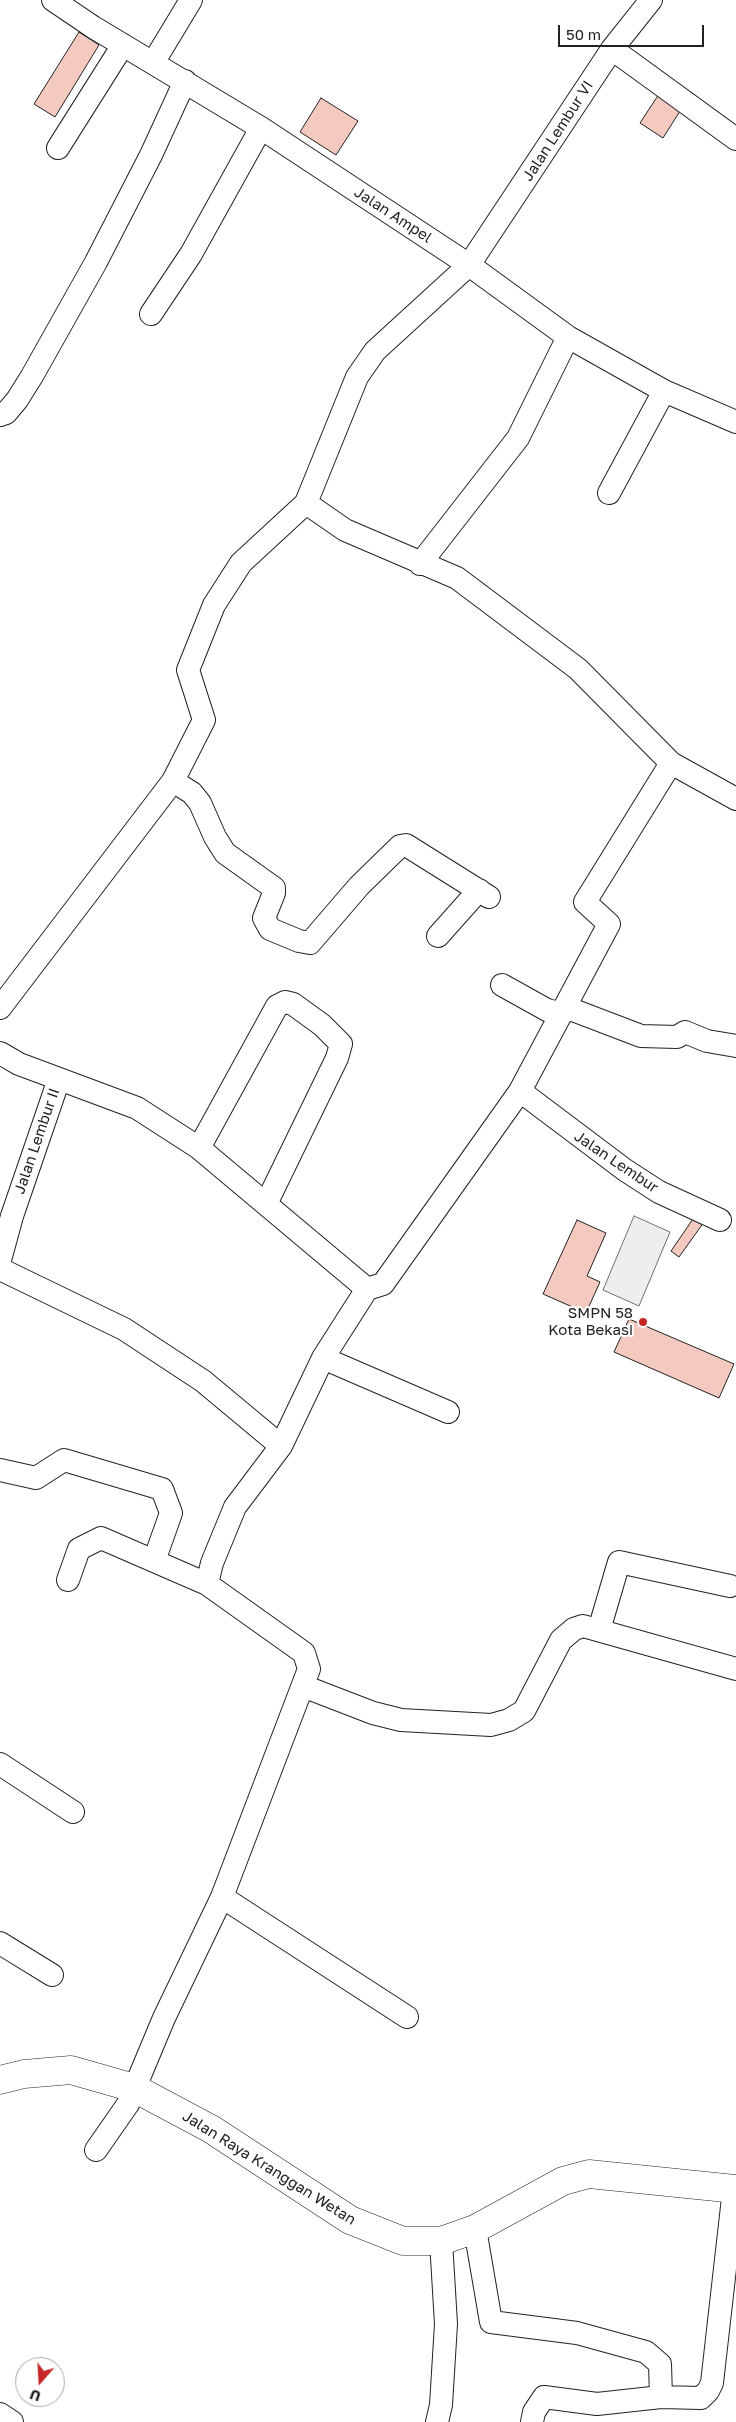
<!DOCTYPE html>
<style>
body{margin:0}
#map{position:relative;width:736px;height:2422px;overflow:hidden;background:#fff;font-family:"Golos Text",sans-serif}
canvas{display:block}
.north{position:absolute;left:15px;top:2357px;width:50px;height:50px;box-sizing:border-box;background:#fff;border:1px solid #a7a7a7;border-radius:50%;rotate:199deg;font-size:14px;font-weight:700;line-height:20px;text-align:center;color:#222}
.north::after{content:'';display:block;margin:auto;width:18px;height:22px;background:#c62828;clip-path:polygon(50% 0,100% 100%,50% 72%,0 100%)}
.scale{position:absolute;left:558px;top:25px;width:146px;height:22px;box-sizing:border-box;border:2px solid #222;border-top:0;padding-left:6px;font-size:15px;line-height:18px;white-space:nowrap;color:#222;-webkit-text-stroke:4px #fff;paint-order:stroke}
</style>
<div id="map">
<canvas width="736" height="2422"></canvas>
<div class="north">U</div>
<div class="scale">50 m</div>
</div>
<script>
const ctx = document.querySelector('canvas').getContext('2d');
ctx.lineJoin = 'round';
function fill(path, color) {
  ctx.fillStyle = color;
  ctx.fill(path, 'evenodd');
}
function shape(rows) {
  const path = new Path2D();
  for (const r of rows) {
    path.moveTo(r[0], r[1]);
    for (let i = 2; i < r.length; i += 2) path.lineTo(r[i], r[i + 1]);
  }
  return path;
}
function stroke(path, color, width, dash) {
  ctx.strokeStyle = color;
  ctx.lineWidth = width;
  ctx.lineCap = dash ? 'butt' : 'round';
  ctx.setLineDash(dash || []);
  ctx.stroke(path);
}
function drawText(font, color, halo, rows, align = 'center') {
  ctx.font = font + ' "Golos Text",sans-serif';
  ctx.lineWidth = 4;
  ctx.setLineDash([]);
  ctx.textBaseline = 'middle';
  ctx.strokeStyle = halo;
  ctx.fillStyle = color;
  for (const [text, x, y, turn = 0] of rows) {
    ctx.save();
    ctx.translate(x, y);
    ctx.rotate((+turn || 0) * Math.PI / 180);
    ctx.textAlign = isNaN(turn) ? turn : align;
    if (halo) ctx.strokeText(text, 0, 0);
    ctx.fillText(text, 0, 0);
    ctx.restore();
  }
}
const green = shape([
 [634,1216,670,1232,639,1306,603,1290,634,1216]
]);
const building = shape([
 [79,32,99,45,55,117,34,104,79,32],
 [659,94,682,108,663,138,640,123,659,94],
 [321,98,358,121,336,155,300,132,321,98],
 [695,1216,704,1222,679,1257,671,1251,695,1216],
 [577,1220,606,1233,587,1276,600,1282,586,1313,543,1294,577,1220],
 [629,1319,734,1364,719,1398,614,1352,629,1319]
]);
const minor = shape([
 [53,0,93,27,261,128,469,265,568,337,664,391,736,422],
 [612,49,736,139],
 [153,63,191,0],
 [58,148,123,45],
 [151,314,191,254,261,128],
 [0,415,6,413,17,400,32,376,96,262,151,155,185,81],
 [609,493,664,391],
 [306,503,345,530,457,578,578,669,671,763,736,799],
 [420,564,518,438,568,337],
 [173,781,192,793,200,803,215,837,225,853,274,888,274,893,264,918,270,929,299,941,310,943,359,886,400,846,406,845,489,897],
 [438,936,479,890],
 [502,985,547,1010,562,1014],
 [565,1007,641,1036,677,1037,685,1032,707,1041,736,1046],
 [0,1008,173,781,204,720,188,670,214,605,241,563,306,503,357,377,375,351,469,265,612,49,651,0],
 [0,1053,19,1064,137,1108,199,1148,367,1289],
 [520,1091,625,1170,659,1192,720,1220],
 [199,1148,277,1006,285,1002,293,1004,322,1025,341,1044,337,1058,266,1204],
 [0,1260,12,1216,59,1079],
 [0,1269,124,1329,203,1381,281,1446],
 [323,1358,448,1412],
 [0,1470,36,1478,64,1460,162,1489,171,1513,154,1561],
 [68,1580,79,1549,101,1538,207,1584],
 [599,1630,619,1562,730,1586],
 [303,1686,373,1713,401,1720,491,1725,509,1720,524,1711,561,1640,574,1629,583,1626,736,1669],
 [0,1764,73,1812],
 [222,1897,407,2017],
 [0,1943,52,1975],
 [96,2150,128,2104,164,2018,222,1897,309,1669,304,1653,207,1584,212,1563,235,1507,281,1446,323,1358,367,1289,383,1284,520,1091,609,924,585,902,671,763],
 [475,2229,491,2322,577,2333,646,2352,660,2364,661,2397],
 [0,2414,12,2422],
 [437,2422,441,2405,446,2324,441,2241],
 [532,2422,534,2412,544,2397,597,2404,661,2397,701,2398,708,2391,712,2383,734,2189]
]);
const major = shape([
 [0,2080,24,2074,71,2070,134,2088,211,2129,350,2220,403,2241,441,2241,475,2229,563,2181,589,2174,736,2189]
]);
const markers = [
 [643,1322,5,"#c62828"]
];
const streetNames = [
 ["Jalan Lembur VI",558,131,-57],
 ["Jalan Ampel",393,215,33],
 ["Jalan Lembur II",37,1141,-71],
 ["Jalan Lembur",616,1162,34],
 ["Jalan Raya Kranggan Wetan",269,2168,32]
];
const poiNames = [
 ["SMPN 58",633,1313],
 ["Kota Bekasi",633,1330]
];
fill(green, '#eee');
stroke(green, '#6f6f6f', 1);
fill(building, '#f3c9c0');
stroke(building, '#222', 1);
stroke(minor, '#222', 24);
stroke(major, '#222', 29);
stroke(minor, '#fff', 22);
stroke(major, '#fff', 28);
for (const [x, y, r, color] of markers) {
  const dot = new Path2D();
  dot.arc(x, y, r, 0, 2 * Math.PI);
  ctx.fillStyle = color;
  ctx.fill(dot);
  stroke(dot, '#fff', 2);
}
drawText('15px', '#222', '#fff', streetNames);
drawText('15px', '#222', '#fff', poiNames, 'right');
</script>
